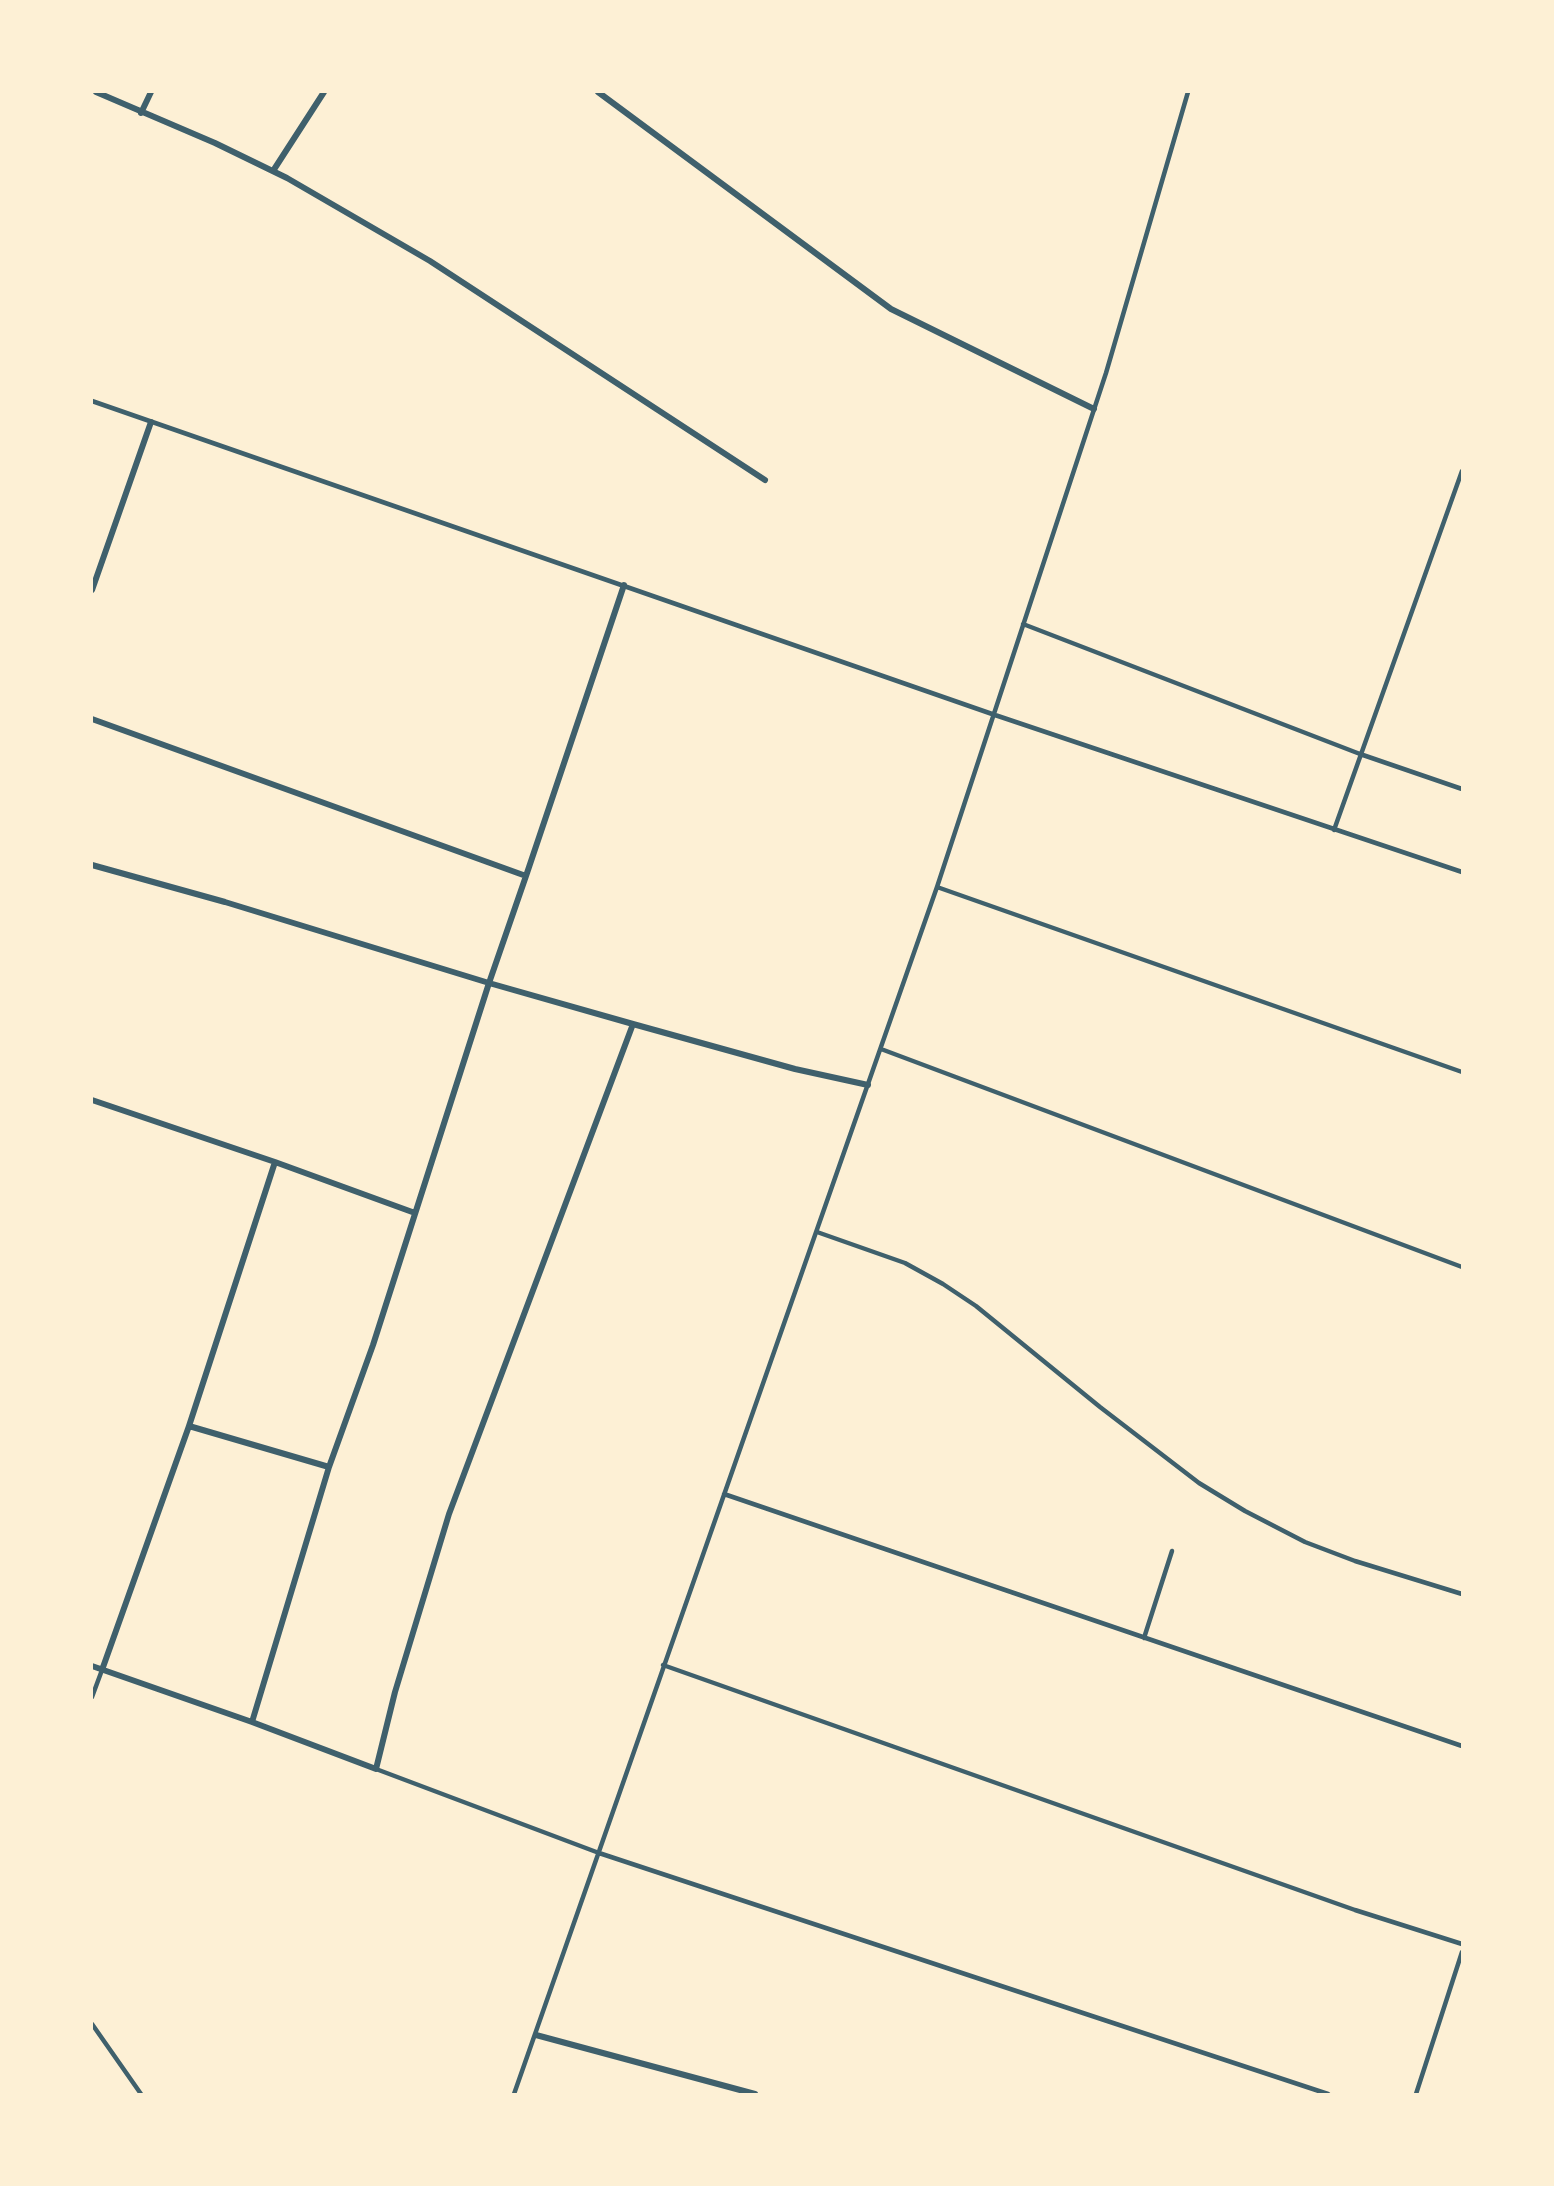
<!DOCTYPE html>
<style>
body{margin:0}
#map{position:relative;width:1554px;height:2186px;overflow:hidden;background:#fdf0d5;font-family:Karla,sans-serif}
canvas{display:block}
.frame{position:absolute;inset:0;border:93px solid #fdf0d5;pointer-events:none}
</style>
<div id="map">
<canvas width="1554" height="2186"></canvas>
<div class="frame"></div>
</div>
<script>
const ctx = document.querySelector('canvas').getContext('2d');
ctx.lineJoin = 'round';
function shape(rows) {
  const path = new Path2D();
  for (const r of rows) {
    path.moveTo(r[0], r[1]);
    for (let i = 2; i < r.length; i += 2) path.lineTo(r[i], r[i + 1]);
  }
  return path;
}
function stroke(path, color, width, dash) {
  ctx.strokeStyle = color;
  ctx.lineWidth = width;
  ctx.lineCap = dash ? 'butt' : 'round';
  ctx.setLineDash(dash || []);
  ctx.stroke(path);
}
const service = shape([
 [92,401,995,715,1462,872],
 [1023,624,1360,754,1462,789],
 [1334,830,1462,471],
 [937,887,1462,1072],
 [881,1049,1462,1267],
 [817,1232,905,1263,943,1284,976,1306,1100,1407,1199,1483,1245,1511,1305,1542,1355,1561,1462,1594],
 [724,1494,1462,1746],
 [1144,1638,1172,1551],
 [663,1665,1355,1910,1462,1944],
 [92,1697,102,1670],
 [376,1769,599,1853,1328,2094],
 [92,2024,141,2094],
 [514,2094,937,887,1106,373,1188,92],
 [1416,2094,1462,1952]
]);
const minor = shape([
 [96,92,215,143,287,178,430,261,765,480],
 [598,92,891,309,1094,409],
 [141,113,151,92],
 [273,171,324,92],
 [92,590,151,422],
 [92,719,526,876,624,585],
 [92,865,225,902,489,983,633,1024,795,1069,868,1085],
 [92,1100,275,1162,415,1213],
 [189,1426,275,1162],
 [329,1467,373,1345,489,983,526,876],
 [92,1666,252,1722,329,1467,189,1426,102,1670],
 [252,1722,376,1769,395,1692,449,1514,633,1024],
 [536,2035,755,2094]
]);
stroke(service, '#3f606c', 4.5);
stroke(minor, '#3f606c', 6);
</script>
